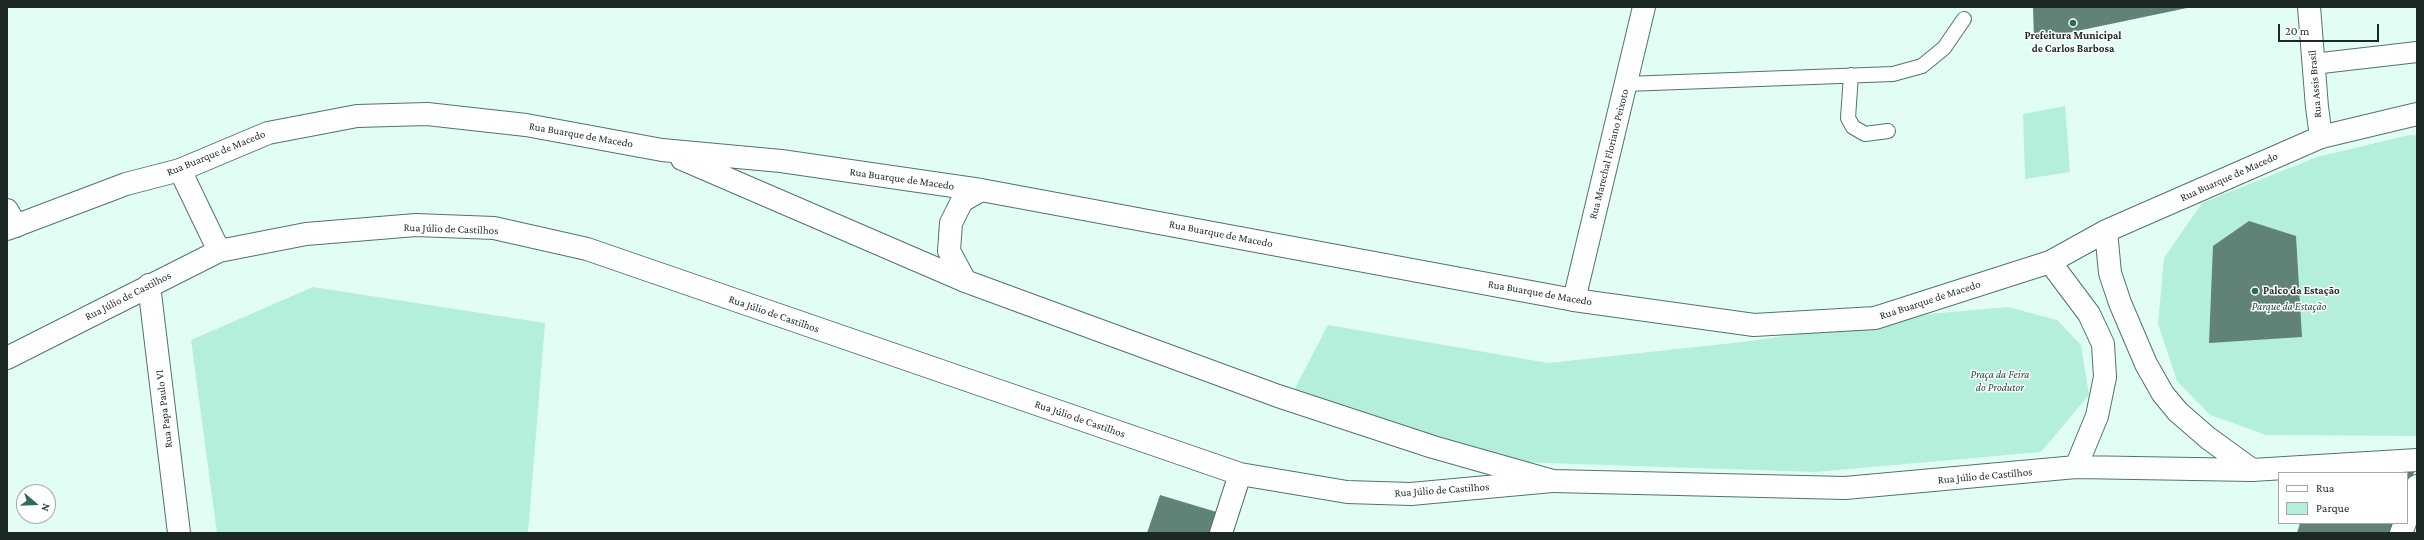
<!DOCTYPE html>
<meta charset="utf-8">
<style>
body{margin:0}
#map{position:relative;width:2424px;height:540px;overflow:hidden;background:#e2fef4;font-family:"Crimson Pro",serif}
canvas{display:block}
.frame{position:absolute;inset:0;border:8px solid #1b2824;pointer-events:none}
.legend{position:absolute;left:2278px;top:472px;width:130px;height:52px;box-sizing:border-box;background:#fff;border:1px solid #a4a9a7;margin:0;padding:5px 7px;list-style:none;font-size:12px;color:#1b2824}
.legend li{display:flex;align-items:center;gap:8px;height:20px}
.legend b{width:20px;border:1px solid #a4a9a7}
.north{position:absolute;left:16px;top:484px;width:40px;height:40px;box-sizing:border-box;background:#fff;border:1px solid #a4a9a7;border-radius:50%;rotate:109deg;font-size:11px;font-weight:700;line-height:16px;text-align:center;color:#1b2824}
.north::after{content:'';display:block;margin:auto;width:14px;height:18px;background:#2b6b59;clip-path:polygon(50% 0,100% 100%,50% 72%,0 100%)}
.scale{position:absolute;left:2278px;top:24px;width:101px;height:18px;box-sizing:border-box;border:2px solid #1b2824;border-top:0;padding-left:5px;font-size:12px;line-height:14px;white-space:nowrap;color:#1b2824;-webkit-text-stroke:3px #fff;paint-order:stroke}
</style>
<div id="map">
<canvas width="2424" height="540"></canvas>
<div class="frame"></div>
<ul class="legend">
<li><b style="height:5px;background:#fff"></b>Rua</li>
<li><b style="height:11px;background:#b4efdb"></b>Parque</li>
</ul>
<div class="north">N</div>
<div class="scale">20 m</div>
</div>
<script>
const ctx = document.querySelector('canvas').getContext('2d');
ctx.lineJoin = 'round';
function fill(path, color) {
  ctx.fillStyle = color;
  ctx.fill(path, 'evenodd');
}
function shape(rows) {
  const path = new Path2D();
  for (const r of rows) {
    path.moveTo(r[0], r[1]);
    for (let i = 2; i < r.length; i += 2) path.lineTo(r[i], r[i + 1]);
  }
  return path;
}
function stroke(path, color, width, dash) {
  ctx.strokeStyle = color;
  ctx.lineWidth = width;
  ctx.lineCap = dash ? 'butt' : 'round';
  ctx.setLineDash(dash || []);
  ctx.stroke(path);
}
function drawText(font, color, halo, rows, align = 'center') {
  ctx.font = font + ' "Crimson Pro",serif';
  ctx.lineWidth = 3;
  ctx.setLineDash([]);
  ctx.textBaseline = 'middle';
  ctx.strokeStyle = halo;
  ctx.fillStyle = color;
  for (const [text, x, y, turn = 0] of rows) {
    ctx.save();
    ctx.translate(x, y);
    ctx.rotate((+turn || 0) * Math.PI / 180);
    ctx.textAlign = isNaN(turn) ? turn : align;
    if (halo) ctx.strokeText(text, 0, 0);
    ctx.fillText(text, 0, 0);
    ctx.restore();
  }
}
const green = shape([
 [2065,106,2070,172,2025,179,2023,114],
 [2409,135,2417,135,2417,436,2266,435,2210,415,2177,381,2158,324,2164,258,2202,203,2317,157],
 [313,287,545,323,528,533,217,533,191,340],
 [2008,307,2057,320,2081,345,2089,395,2041,452,1816,472,1516,462,1294,390,1328,325,1548,363,1751,341,1929,314]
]);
const building = shape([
 [2033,7,2186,7,2187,8,2034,40],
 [2249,221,2296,236,2302,337,2209,343,2213,246],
 [2416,466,2407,494,2407,473,2347,473],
 [1160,495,1220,513,1213,533,1147,533],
 [2300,523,2398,523,2394,533,2297,533]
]);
const service = shape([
 [1851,75,1848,118,1853,127,1865,134,1888,131],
 [1626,84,1893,74,1922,66,1944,48,1964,19]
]);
const pedestrian = shape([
 [2313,64,2417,52]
]);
const minor = shape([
 [180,170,219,251],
 [7,210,16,226],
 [149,285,179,533],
 [7,358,219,251,306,234,416,225,494,228,587,249,1240,474,1347,492,1411,494,1552,481],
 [2407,516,2417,486],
 [1221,533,1240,474],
 [2401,533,2405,523]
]);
const tertiary = shape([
 [2309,7,2317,107,2321,137],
 [1574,300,1644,7]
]);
const secondary = shape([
 [682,159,965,281,1278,396,1433,447,1553,481,1845,488,2076,467,2252,470,2417,460],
 [7,229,126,184,180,170,268,133,357,116,427,114,526,125,662,150,781,161,981,190,1574,300,1754,325,1875,318,2050,262,2106,231,2321,137,2417,114],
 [2106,231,2110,273,2120,303,2146,364,2163,394,2178,412,2208,438,2252,470],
 [2050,262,2089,314,2103,344,2105,377,2097,416,2076,467],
 [965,281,949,251,951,223,962,201,981,190]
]);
const markers = [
 [2073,23,4,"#2b6b59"],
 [2255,291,4,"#2b6b59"]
];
const poiNames = [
 ["Prefeitura Municipal",2073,36],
 ["de Carlos Barbosa",2073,49],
 ["Palco da Estação",2263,291,"left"]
];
const streetNames = [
 ["Rua Assis Brasil",2315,84,-95],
 ["Rua Buarque de Macedo",581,135,10],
 ["Rua Buarque de Macedo",216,153,-22],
 ["Rua Marechal Floriano Peixoto",1609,154,-76],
 ["Rua Buarque de Macedo",2229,177,-24],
 ["Rua Buarque de Macedo",902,179,8],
 ["Rua Júlio de Castilhos",451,229,2],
 ["Rua Buarque de Macedo",1221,234,11],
 ["Rua Buarque de Macedo",1540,293,10],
 ["Rua Júlio de Castilhos",128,296,-27],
 ["Rua Buarque de Macedo",1930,300,-18],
 ["Rua Júlio de Castilhos",774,314,19],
 ["Rua Papa Paulo VI",164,409,-97],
 ["Rua Júlio de Castilhos",1080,419,19],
 ["Rua Júlio de Castilhos",1985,476,-5],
 ["Rua Júlio de Castilhos",1442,490,-4]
];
const parkNames = [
 ["Parque da Estação",2289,307],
 ["Praça da Feira",2000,375],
 ["do Produtor",2000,388]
];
fill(green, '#b4efdb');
fill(building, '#618277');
stroke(service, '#537368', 16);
stroke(pedestrian, '#537368', 22);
stroke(minor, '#537368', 24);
stroke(tertiary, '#537368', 24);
stroke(secondary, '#537368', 24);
stroke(service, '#fff', 14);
stroke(pedestrian, '#fff', 20);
stroke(minor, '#fff', 22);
stroke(tertiary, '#fff', 22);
stroke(secondary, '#fff', 22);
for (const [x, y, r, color] of markers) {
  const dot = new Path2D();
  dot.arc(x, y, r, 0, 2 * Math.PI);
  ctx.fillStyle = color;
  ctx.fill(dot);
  stroke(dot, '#fff', 1.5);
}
drawText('bold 11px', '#1b2824', '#fff', poiNames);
drawText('11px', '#1b2824', '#fff', streetNames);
drawText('italic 11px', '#234d41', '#fff', parkNames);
</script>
